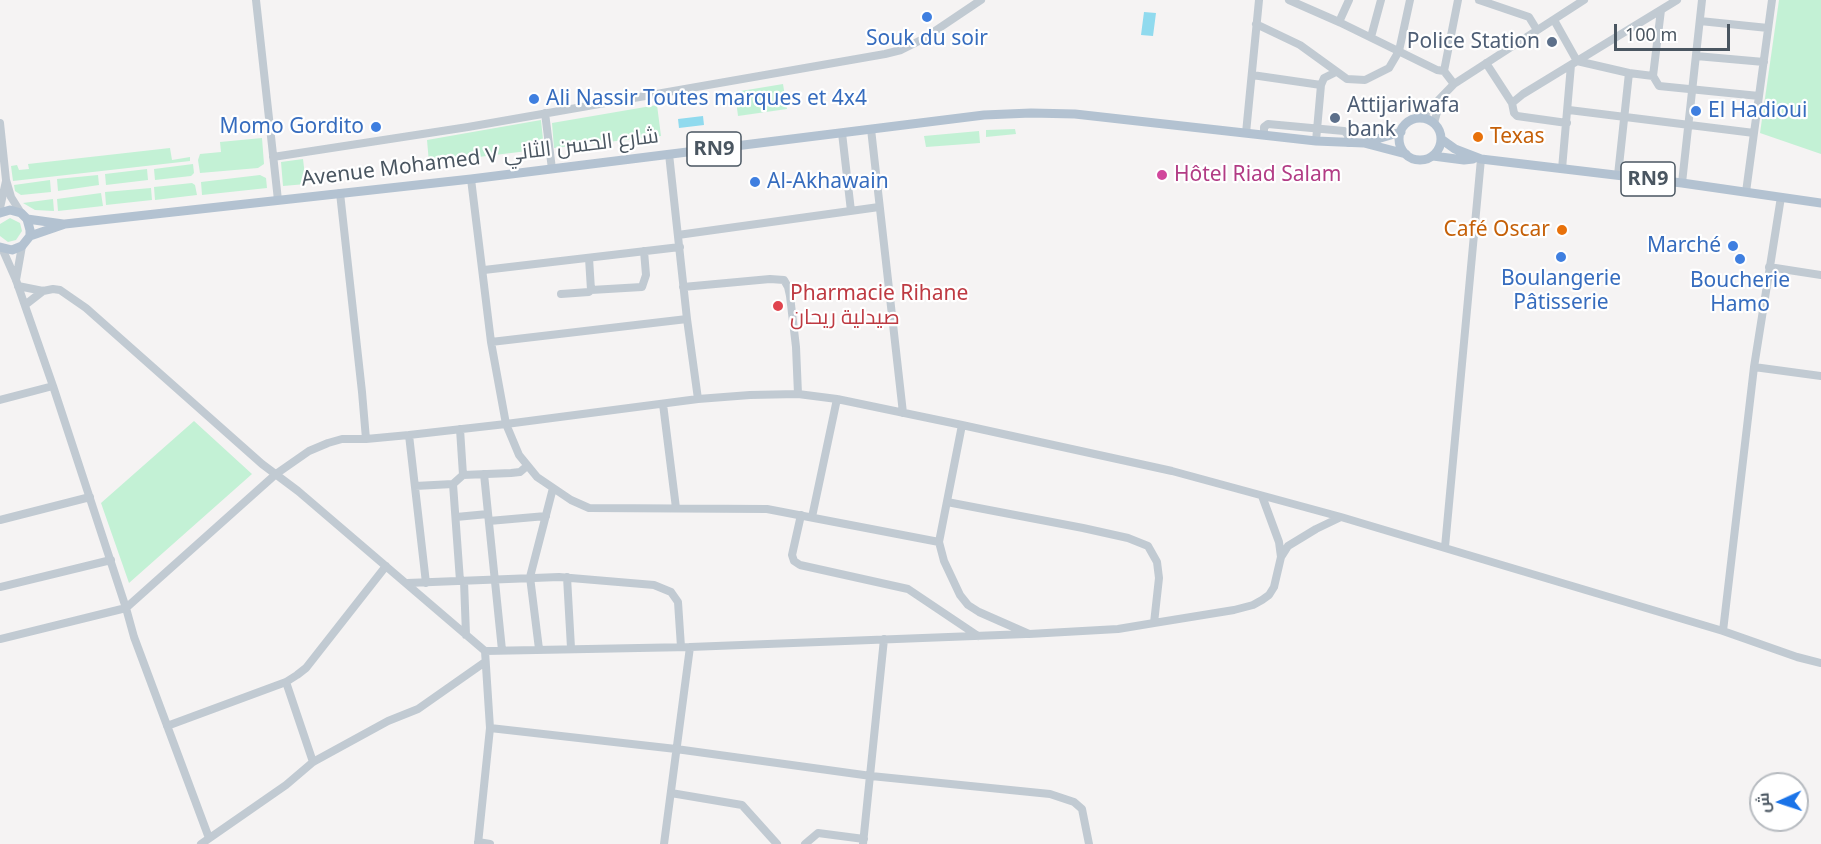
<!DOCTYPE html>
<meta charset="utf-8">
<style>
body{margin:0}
#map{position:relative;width:1821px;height:844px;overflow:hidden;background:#f5f3f3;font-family:"Noto Sans",Cairo,sans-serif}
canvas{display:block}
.north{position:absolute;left:1749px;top:772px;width:60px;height:60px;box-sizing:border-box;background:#fff;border:2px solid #b7bbc0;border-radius:50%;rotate:267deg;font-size:16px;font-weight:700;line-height:24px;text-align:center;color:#4a5661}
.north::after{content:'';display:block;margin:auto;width:21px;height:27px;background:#1a73e8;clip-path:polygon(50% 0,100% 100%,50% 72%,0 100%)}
.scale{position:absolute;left:1614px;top:24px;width:116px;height:27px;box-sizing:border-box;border:3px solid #4a5661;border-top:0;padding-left:8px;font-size:18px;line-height:21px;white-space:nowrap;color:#4a5661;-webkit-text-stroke:4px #fff;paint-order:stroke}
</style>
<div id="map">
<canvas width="1821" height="844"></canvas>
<div class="north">ش</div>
<div class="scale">100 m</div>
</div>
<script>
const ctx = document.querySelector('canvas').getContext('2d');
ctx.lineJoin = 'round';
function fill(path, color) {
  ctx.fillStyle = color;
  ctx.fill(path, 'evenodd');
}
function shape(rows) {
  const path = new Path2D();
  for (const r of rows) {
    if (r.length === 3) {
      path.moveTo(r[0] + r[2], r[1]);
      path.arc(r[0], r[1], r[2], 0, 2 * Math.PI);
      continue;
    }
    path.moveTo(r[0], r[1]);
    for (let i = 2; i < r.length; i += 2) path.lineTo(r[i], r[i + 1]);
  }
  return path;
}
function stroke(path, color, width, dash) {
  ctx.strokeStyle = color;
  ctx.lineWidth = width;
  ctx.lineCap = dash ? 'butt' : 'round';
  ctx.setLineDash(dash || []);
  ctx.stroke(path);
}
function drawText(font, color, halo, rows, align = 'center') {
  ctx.font = font + ' "Noto Sans",Cairo,sans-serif';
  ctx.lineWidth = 4.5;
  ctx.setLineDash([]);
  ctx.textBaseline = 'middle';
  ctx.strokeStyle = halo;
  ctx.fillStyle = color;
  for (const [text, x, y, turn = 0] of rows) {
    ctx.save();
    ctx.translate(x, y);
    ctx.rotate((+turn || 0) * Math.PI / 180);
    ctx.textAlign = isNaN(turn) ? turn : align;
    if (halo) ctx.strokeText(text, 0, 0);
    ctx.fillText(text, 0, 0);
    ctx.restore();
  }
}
const green = shape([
 [1779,0,1821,0,1821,154,1760,133],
 [783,84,787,109,738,116,735,92],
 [657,105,661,136,554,148,552,123],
 [541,120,544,149,429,163,427,140],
 [1015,129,1016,134,986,137,986,130],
 [979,131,980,143,926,147,924,136],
 [262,138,264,164,258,168,200,173,198,160,200,154,221,152,220,142],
 [170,148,172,160,190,157,190,161,13,181,11,166,17,165,19,170,29,169,28,164],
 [303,159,306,184,283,186,281,162],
 [193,164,194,173,191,176,155,180,154,169],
 [147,169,148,180,106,185,105,174],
 [98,175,99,185,58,191,57,179],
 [260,175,266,178,267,188,202,195,201,182],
 [50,180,51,192,21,195,15,191,14,185],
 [192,183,195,185,197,195,155,200,154,187],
 [151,188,152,200,106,205,105,192],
 [101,193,103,206,58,211,57,199],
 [53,199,54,211,35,210,23,203],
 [10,218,20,223,22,231,16,240,8,242,0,236,0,224],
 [194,421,252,474,129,583,101,503]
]);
const water = shape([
 [1144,12,1156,13,1153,36,1141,35],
 [703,116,704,125,679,128,678,119]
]);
const minor = shape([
 [256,0,278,200],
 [1289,0,1339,22,1437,70,1444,71,1454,84],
 [1479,0,1529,17,1537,30],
 [1661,10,1653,76,1659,86,1759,96],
 [1554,20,1577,61,1629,73,1653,76],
 [1700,21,1768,28],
 [1339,22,1349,0],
 [1256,24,1300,45,1347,79,1365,80,1389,68,1399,51,1410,0],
 [1371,37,1381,0],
 [1696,56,1764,62],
 [1486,63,1512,103],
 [1444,71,1458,0],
 [1252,75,1321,85],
 [1569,110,1754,133],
 [545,113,552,169],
 [1421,118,1454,84,1584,0],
 [0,123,6,180,11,197,21,213],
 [1434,123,1440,102],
 [1567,123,1517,116,1514,113,1512,103,1523,94,1677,0],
 [871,129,903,413],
 [842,133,851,211],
 [1246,133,1259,0],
 [1264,135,1264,127,1268,124,1344,131,1348,135,1349,143],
 [1316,141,1321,85,1324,78,1336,72],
 [669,154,687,319,698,399],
 [273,157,468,127,885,54,901,50,923,39,981,0],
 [1562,169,1571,65],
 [1618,175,1629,73],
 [1682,183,1702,0],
 [1746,192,1772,0],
 [340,193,362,392,366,439,409,435,506,424,491,342,471,179],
 [0,208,6,181],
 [678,235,879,207],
 [1769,267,1821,275],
 [484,270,680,247],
 [16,280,22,246],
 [18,286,43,291,53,289,60,290,86,308,262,464,298,491,485,651,490,728,478,844],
 [683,287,770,279,784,280,788,287,790,296,796,347,798,394],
 [591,290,642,287,646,275,644,251],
 [561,294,589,292,591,290,589,258],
 [25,305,43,291],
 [491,342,687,319],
 [1754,367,1821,376],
 [0,400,53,386,16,280,2,248],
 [663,404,676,508],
 [460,429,463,475],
 [409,435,426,583],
 [484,474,502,650],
 [453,484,460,581],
 [415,486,453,484,463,475,511,473,520,472,527,466],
 [1262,496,1279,542,1281,557],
 [947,502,1083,528,1128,538,1148,546,1157,562,1159,578,1154,623,1118,629,1029,634,979,612,968,605,960,595,944,561,939,542,767,509,589,508,571,500,537,477,519,455,506,424,698,399,750,395,798,394,837,399,962,425],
 [801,515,792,555,794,561,800,565,908,589,978,636],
 [456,517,488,514],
 [812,517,837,399],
 [0,520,90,497],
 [489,521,546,516],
 [939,542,962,425,1172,471,1341,517],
 [1445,547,1481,159],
 [567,577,571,648],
 [464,581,466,635],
 [407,583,559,577,654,585,671,592,678,602,681,647],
 [0,587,111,560],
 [1154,623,1234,610,1253,605,1262,600,1269,595,1274,587,1281,557,1288,546,1316,529,1341,517,1723,631,1797,657,1821,663],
 [1723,631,1754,367,1781,197],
 [0,639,126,608,53,386],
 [539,649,530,577,553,488],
 [485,651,690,647,1026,634],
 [286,682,313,762],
 [167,726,286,682,297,675,306,668,386,566],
 [490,728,676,749,871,776,1050,794,1074,802,1082,809,1089,844],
 [671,793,742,805,777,844],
 [209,838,134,637,126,608,276,474,309,451,328,443,342,439,366,439],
 [478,842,490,844],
 [201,844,286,785,313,762,388,721,418,709,485,662],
 [664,844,690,647],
 [805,844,818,833,864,839],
 [863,844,884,639]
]);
const major = shape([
 [1420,139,21],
 [1441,139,1455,149,1481,159,1682,183,1821,203],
 [1367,142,1401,132],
 [1433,156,1464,160,1473,159],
 [0,213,10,210,21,213,27,219,30,230,30,236,22,246,12,250,0,247],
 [27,219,63,224],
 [30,236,65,224,471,179,984,115,1031,113,1075,114,1316,141,1364,143,1406,154]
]);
const markers = [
 [927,17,6,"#3f7fe0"],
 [1552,42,6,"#5c6f8a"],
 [534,99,6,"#3f7fe0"],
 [1696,111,6,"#3f7fe0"],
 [1335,118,6,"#5c6f8a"],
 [376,127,6,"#3f7fe0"],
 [1478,137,6,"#e8710a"],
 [1162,175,6,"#d1479c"],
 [755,182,6,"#3f7fe0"],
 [1562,230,6,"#e8710a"],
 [1733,246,6,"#3f7fe0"],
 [1561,257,6,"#3f7fe0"],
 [1740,259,6,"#3f7fe0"],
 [778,306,6,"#e0444e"]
];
const shields = [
 [714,149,54],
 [1648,179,54]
];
const shieldNames = [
 ["RN9",714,149],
 ["RN9",1648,179]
];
const shopNames = [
 ["Souk du soir",927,39],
 ["Ali Nassir Toutes marques et 4x4",546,99,"left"],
 ["El Hadioui",1708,111,"left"],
 ["Momo Gordito",364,127,"right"],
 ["Al-Akhawain",767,182,"left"],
 ["Marché",1721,246,"right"],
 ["Boulangerie",1561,279],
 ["Pâtisserie",1561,303],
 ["Boucherie",1740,281],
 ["Hamo",1740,305]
];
const serviceNames = [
 ["Police Station",1540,42],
 ["Attijariwafa",1347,106,"left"],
 ["bank",1347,130,"left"]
];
const foodNames = [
 ["Texas",1490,137],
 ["Café Oscar",1550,230,"right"]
];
const streetNames = [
 ["Avenue Mohamed V شارع الحسن الثاني",480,158,-7]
];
const hotelNames = [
 ["Hôtel Riad Salam",1174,175]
];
const healthNames = [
 ["Pharmacie Rihane",790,294],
 ["صيدلية ريحان",790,318]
];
fill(green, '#c3f1d5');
fill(water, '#90daee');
stroke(minor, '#c1cad2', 8);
stroke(major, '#b3c2d1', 9);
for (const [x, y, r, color] of markers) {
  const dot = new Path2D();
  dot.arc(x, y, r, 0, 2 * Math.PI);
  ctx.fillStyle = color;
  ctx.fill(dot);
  stroke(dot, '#fff', 2);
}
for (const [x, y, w] of shields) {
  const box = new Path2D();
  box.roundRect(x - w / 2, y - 17, w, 34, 4.5);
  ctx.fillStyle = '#fff';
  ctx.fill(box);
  stroke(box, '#4a5661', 1.5);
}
drawText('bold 20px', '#4a5661', null, shieldNames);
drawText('21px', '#366cbe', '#fff', shopNames);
drawText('21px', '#4e5e75', '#fff', serviceNames, 'right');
drawText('21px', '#c56008', '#fff', foodNames, 'left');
drawText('21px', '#4a5661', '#fff', streetNames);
drawText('21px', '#b23c85', '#fff', hotelNames, 'left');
drawText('21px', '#be3a42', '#fff', healthNames, 'left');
</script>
